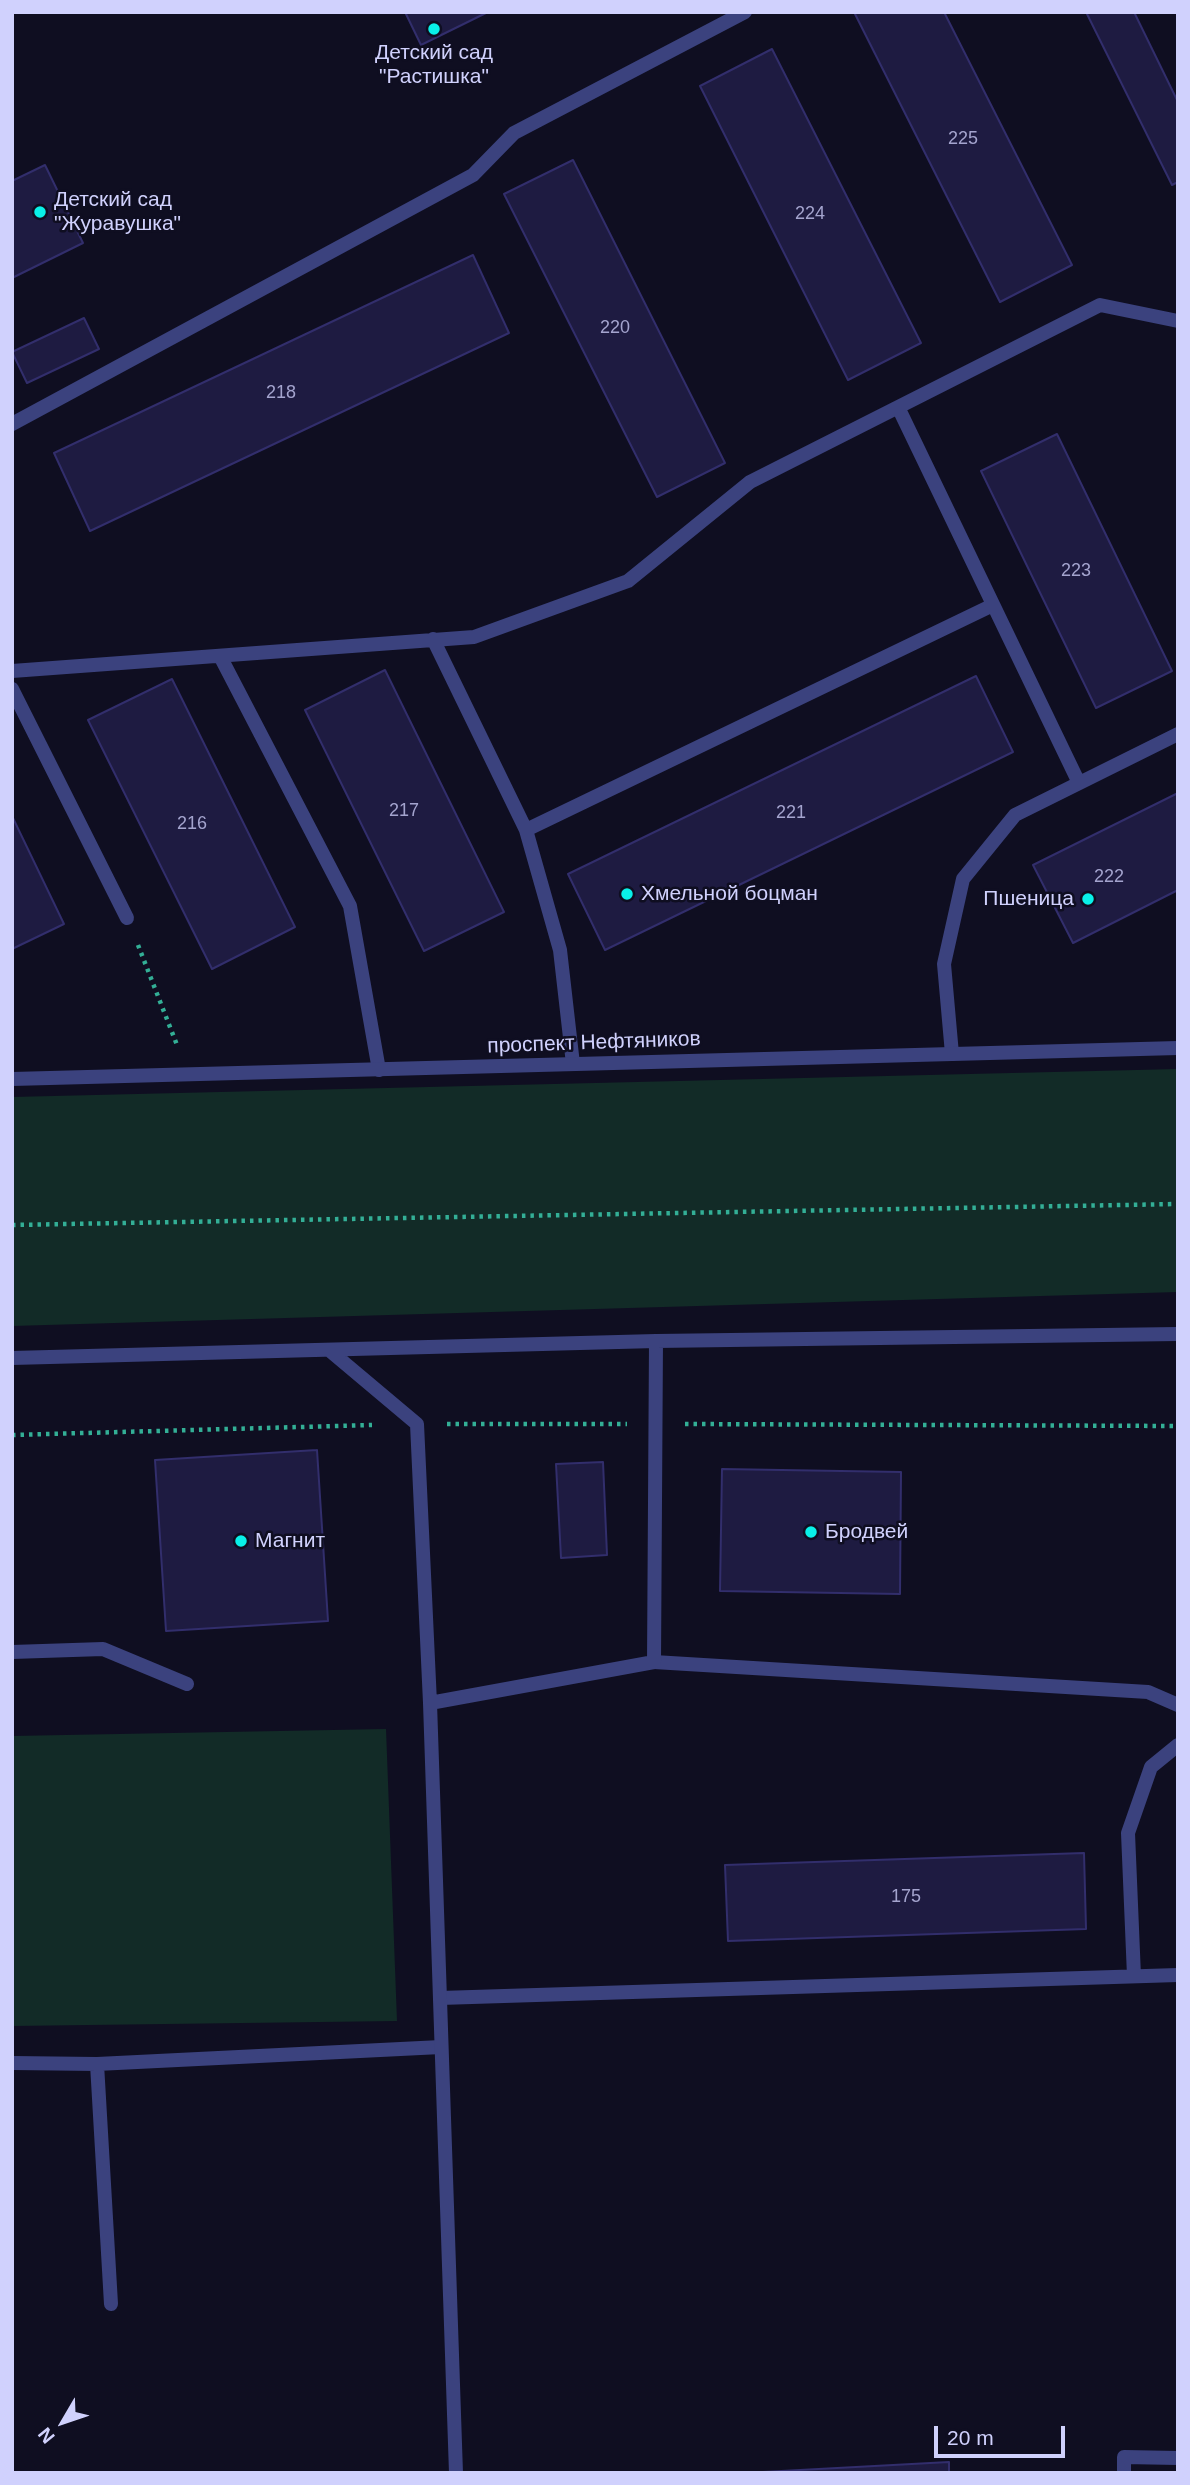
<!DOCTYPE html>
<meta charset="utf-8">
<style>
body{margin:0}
#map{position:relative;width:1190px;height:2485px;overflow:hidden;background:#0f0e21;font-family:Helvetica,sans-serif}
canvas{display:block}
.frame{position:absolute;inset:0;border:14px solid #d0d1fd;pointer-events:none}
.north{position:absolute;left:28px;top:2387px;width:70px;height:70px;-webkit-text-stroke:5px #0f0e21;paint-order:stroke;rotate:231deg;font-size:19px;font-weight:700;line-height:28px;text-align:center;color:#d0d1fd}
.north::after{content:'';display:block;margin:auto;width:24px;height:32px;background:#d0d1fd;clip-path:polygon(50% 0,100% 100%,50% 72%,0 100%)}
.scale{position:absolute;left:934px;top:2426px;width:131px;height:32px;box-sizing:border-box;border:4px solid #d0d1fd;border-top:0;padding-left:9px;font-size:21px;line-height:24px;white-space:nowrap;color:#d0d1fd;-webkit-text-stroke:5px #0f0e21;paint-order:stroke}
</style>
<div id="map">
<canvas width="1190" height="2485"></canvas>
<div class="frame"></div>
<div class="north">N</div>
<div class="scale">20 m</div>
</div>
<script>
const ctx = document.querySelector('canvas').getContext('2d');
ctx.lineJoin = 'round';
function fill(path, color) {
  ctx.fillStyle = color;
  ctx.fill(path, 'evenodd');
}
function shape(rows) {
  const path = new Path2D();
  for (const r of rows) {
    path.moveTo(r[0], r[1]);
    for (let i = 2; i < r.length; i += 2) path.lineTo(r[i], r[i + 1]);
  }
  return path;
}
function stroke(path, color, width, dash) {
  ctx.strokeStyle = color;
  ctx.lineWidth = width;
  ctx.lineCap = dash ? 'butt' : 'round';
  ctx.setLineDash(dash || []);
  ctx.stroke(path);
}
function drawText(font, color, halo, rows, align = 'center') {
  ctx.font = font + ' Helvetica,sans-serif';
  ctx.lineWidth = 5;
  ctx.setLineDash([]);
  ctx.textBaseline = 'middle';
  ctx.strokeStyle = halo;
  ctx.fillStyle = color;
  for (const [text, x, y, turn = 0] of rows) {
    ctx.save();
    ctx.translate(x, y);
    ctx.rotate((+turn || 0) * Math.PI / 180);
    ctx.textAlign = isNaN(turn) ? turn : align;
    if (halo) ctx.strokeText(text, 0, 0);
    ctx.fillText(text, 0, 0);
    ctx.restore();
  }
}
const green = shape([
 [1178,1069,1178,1292,12,1326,12,1097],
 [386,1729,397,2021,12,2026,12,1736]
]);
const building = shape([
 [405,12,488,12,421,45,405,12],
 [854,12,944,12,1072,265,1000,302,854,12],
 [1086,12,1134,12,1178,102,1178,182,1172,185,1086,12],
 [772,49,921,343,848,380,700,86,772,49],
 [573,160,725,463,657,497,504,194,573,160],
 [45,165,83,243,12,278,12,181,45,165],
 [473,255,509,333,90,531,54,453,473,255],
 [84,318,99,349,27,383,12,352,84,318],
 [1057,434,1172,671,1096,708,981,471,1057,434],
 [385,670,504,912,424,951,305,710,385,670],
 [976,676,1013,752,605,950,568,874,976,676],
 [172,679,295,927,212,969,88,720,172,679],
 [1178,793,1178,890,1073,943,1033,865,1178,793],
 [12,816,64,924,12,949,12,816],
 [317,1450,328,1621,166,1631,155,1460,317,1450],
 [603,1462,607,1555,561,1558,556,1464,603,1462],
 [722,1469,901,1472,900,1594,720,1591,722,1469],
 [1084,1853,1086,1929,728,1941,725,1865,1084,1853],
 [949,2462,949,2473,744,2473,949,2462]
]);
const path = shape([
 [138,945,177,1045],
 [12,1225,1178,1204],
 [447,1424,627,1424],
 [685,1424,1178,1426],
 [12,1435,372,1425]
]);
const lane = shape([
 [898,407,1079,783],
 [12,424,473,175,514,133,745,12],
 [433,639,526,830,993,605],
 [220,656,350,906,379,1070],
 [12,671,474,637,628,581,750,482,1100,305,1178,321],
 [12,689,127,918],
 [526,830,560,950,573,1064],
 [952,1054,944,964,963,879,1015,815,1178,734],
 [12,1652,103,1649,187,1684],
 [654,1662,1148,1692,1178,1705],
 [1134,1976,1128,1833,1151,1767,1178,1745],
 [440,1998,1178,1975],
 [12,2063,97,2064,441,2047],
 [97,2064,111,2304],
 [1124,2473,1124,2457,1178,2458]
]);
const street = shape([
 [12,1079,1178,1048],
 [329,1350,417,1424,430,1703],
 [12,1358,656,1341,1178,1334],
 [456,2473,430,1703,654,1662,656,1341]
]);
const markers = [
 [434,29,7,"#09f0e8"],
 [40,212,7,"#09f0e8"],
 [627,894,7,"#09f0e8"],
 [1088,899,7,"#09f0e8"],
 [811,1532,7,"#09f0e8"],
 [241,1541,7,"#09f0e8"]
];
const numberNames = [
 ["225",963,139],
 ["224",810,214],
 ["220",615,328],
 ["218",281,393],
 ["223",1076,571],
 ["217",404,811],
 ["221",791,813],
 ["216",192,824],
 ["222",1109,877],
 ["175",906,1897]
];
const poiNames = [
 ["Детский сад",434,53,"center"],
 ["\"Растишка\"",434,77,"center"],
 ["Детский сад",54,200],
 ["\"Журавушка\"",54,224],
 ["Хмельной боцман",641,894],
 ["Пшеница",1074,899,"right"],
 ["Бродвей",825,1532],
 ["Магнит",255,1541]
];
const streetNames = [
 ["проспект Нефтяников",594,1043,-2]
];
fill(green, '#122b27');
fill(building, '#1e1b41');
stroke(building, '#322e6c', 2);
stroke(path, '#33af96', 4.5, [3.5, 5]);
stroke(lane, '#3b427e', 14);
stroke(street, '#3b427e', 14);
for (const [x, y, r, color] of markers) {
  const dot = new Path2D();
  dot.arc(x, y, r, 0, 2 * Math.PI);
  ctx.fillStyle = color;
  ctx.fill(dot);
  stroke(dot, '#0f0e21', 2.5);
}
drawText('18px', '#a4a4ce', null, numberNames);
drawText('21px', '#d0d1fd', '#0f0e21', poiNames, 'left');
drawText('21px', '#d0d1fd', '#0f0e21', streetNames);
</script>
